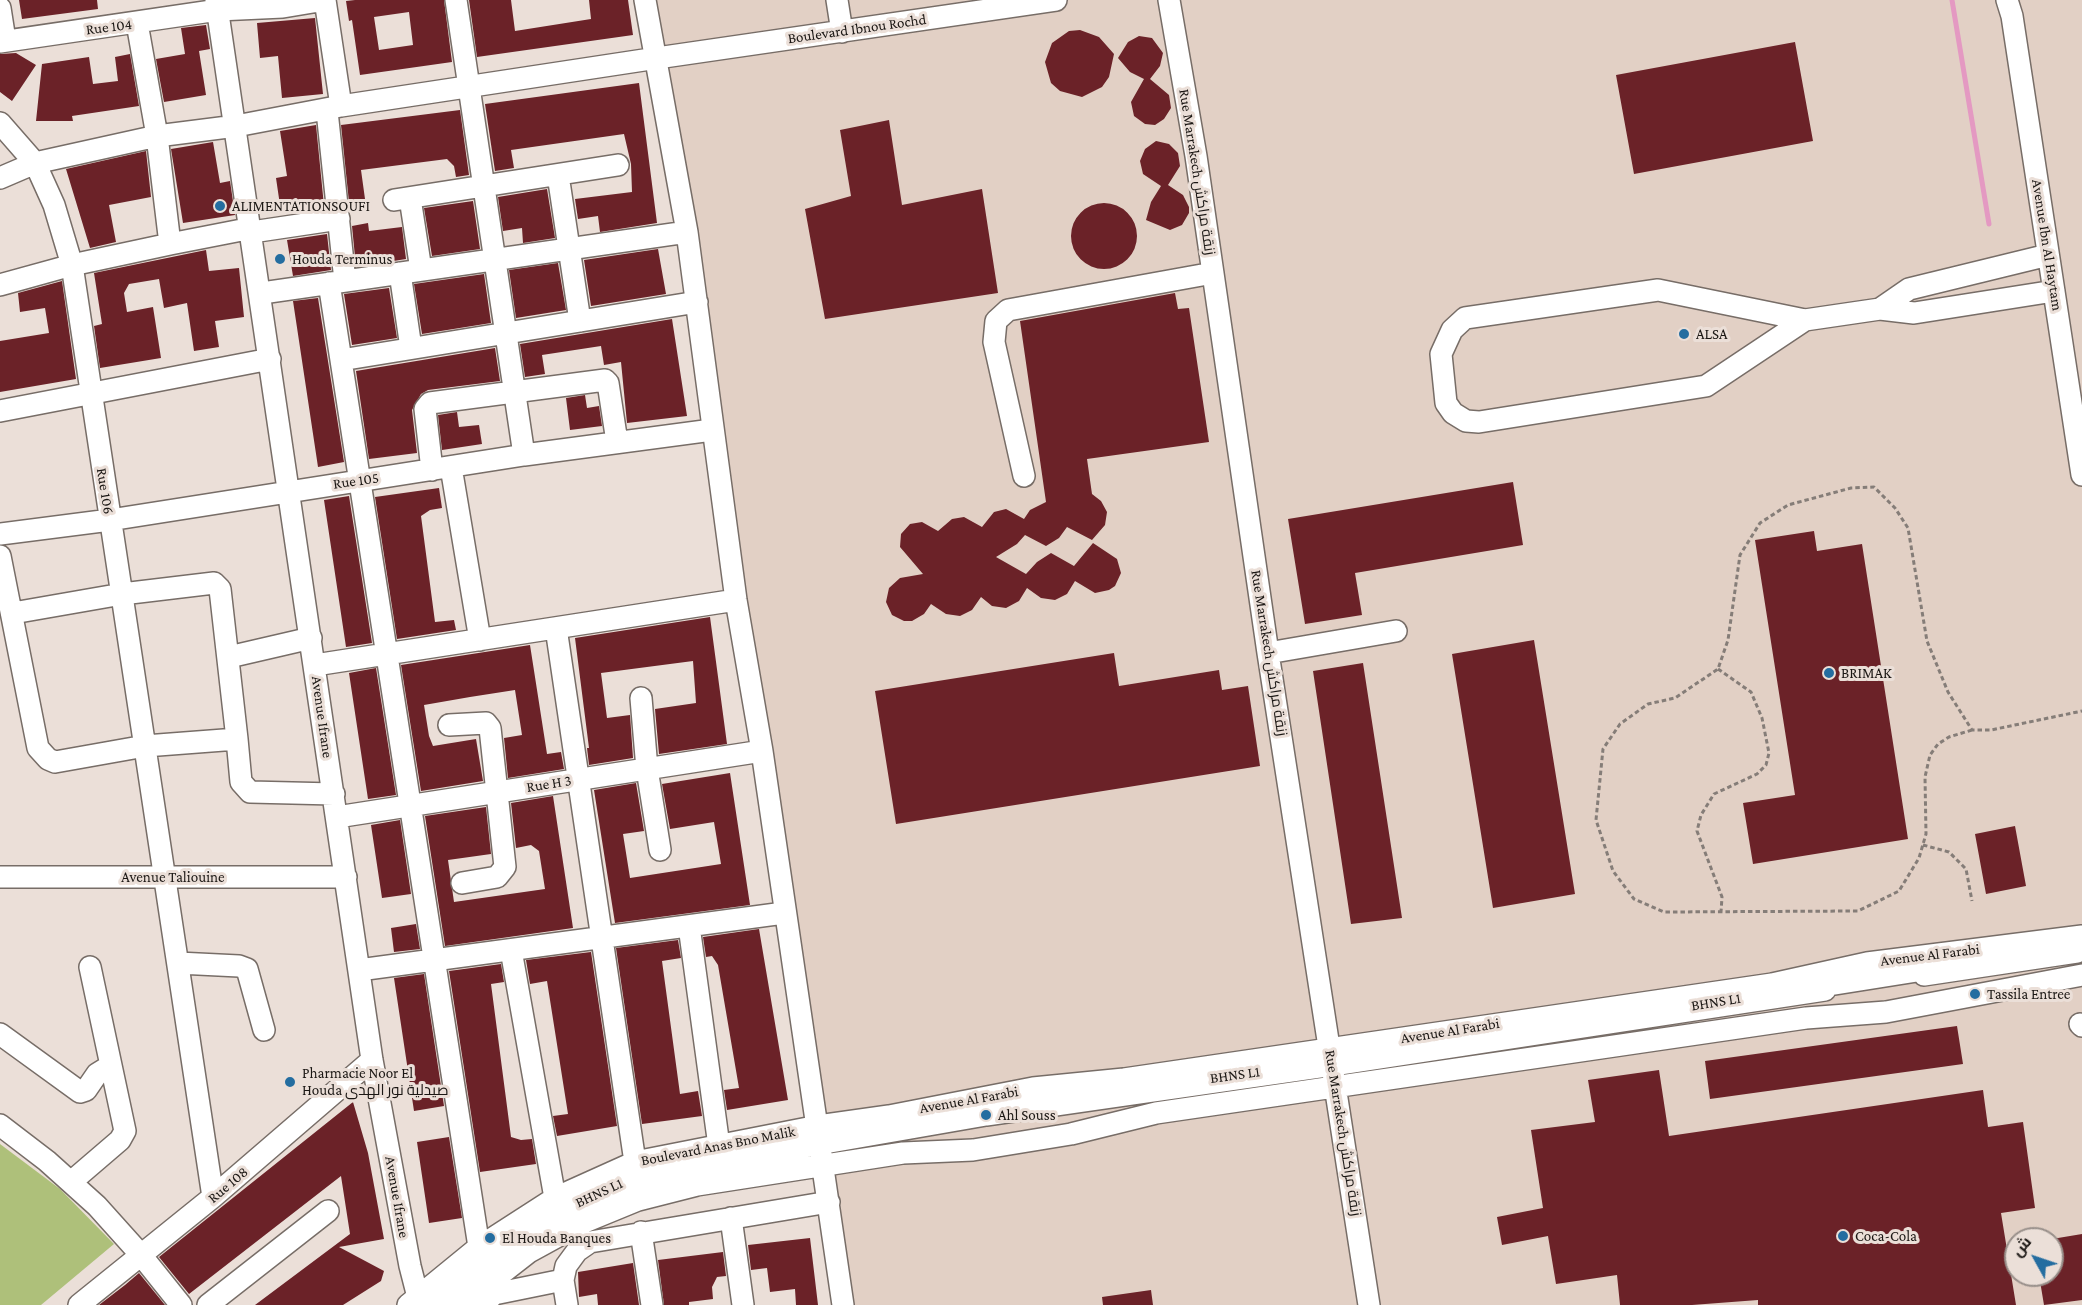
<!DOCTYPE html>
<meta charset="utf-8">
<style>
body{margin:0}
#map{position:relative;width:2082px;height:1305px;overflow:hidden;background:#ebdfd8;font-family:"Crimson Pro",Cairo,serif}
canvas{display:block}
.north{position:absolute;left:2004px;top:1227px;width:60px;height:60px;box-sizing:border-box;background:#ebdfd8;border:2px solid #988f8a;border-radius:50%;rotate:310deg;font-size:16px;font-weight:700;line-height:24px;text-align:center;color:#1b1714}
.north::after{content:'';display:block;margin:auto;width:21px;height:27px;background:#246da0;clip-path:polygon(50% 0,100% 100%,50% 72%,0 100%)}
</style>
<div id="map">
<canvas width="2082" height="1305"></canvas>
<div class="north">ش</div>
</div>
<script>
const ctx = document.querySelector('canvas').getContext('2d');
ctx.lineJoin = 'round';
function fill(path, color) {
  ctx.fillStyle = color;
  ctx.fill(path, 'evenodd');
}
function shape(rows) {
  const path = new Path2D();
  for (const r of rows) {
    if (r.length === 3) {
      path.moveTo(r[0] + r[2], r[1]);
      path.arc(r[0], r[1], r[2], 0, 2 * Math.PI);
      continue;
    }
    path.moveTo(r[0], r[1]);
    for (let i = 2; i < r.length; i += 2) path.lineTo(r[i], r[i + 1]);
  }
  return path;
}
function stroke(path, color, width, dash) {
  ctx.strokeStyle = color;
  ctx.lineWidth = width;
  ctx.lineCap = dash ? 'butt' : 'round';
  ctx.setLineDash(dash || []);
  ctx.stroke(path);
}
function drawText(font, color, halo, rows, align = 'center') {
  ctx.font = font + ' "Crimson Pro",Cairo,serif';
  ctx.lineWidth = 6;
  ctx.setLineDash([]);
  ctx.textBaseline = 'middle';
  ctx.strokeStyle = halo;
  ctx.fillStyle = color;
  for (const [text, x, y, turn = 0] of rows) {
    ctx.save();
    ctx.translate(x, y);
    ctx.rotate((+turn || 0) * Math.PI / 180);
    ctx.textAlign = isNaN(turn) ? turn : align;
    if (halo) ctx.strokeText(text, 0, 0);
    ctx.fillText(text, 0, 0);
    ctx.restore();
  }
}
const built = shape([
 [654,0,2082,0,2082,1305,843,1305],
 [2016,1239,2052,1239,2052,1275,2016,1275]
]);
const green = shape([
 [0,1144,60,1189,114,1244,41,1305,0,1305]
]);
const stream = shape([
 [1952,0,1989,224]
]);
const building = shape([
 [19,0,97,0,98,9,22,19],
 [355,0,444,0,452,62,360,75,352,20,349,21,346,1],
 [409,12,413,45,379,50,374,17],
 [469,0,511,0,515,31,591,19,589,0,628,0,633,35,477,57],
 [315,18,323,94,282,98,278,56,260,58,257,23],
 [206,25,210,49,199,51,206,95,164,102,156,59,185,54,181,28],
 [1080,30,1099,37,1114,54,1109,77,1102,87,1082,97,1060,91,1051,83,1045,62,1052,43,1069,31],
 [1139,36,1152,38,1163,53,1160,66,1150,79,1169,95,1171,108,1164,119,1155,125,1145,124,1134,116,1131,102,1144,79,1130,72,1118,58,1128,42],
 [1795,42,1813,141,1634,174,1616,75],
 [16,53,36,65,12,101,0,92,0,54],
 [130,54,139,106,72,116,73,121,36,121,42,64,89,57,93,84,118,81,115,57],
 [639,83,657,223,600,232,598,216,578,219,575,199,632,192,631,164,624,134,511,150,514,168,495,171,485,104],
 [460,110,469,175,456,177,454,166,447,159,361,170,365,199,349,202,341,125],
 [889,120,902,205,982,189,998,293,825,319,805,209,851,196,840,130],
 [316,125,324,206,281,212,276,178,287,176,280,131],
 [1156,141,1169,144,1178,153,1180,166,1168,185,1183,195,1189,207,1189,213,1182,225,1170,230,1146,220,1151,202,1161,186,1143,174,1140,161,1145,149],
 [213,142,220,183,230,181,235,215,183,223,171,149],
 [146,151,151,197,109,205,116,242,90,248,66,169],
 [547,189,555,238,523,243,522,228,503,231,498,197],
 [473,201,480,249,432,256,424,208],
 [1104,236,33],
 [368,223,369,231,402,227,406,259,356,267,352,226],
 [327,234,331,270,293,276,287,240],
 [658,249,666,294,591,306,584,260],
 [206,250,209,271,239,268,244,317,215,321,219,347,194,351,187,303,164,308,159,279,129,284,124,293,127,312,153,307,161,358,100,368,94,326,102,324,94,273],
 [558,263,566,310,516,318,509,270],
 [484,274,491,323,422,334,414,284],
 [62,281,76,379,0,392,0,341,49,333,45,308,20,312,18,293],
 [389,288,397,338,352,345,344,294],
 [1175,293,1178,309,1189,308,1209,442,1087,459,1092,494,1101,501,1107,512,1105,525,1092,540,1067,527,1059,538,1046,546,1025,535,1017,544,996,557,1026,574,1037,562,1051,553,1074,566,1093,543,1117,559,1121,573,1115,586,1109,590,1095,593,1075,581,1067,594,1055,600,1041,598,1027,588,1019,601,1006,608,992,606,981,597,972,610,960,616,946,614,931,604,924,614,912,621,904,621,892,615,886,602,889,588,900,578,923,574,900,547,901,534,910,524,922,522,938,531,952,519,964,517,982,527,994,512,1006,509,1024,519,1030,510,1046,502,1020,321],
 [318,298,344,462,318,467,293,301],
 [672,319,687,416,627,423,621,362,604,365,601,346,542,355,545,374,525,377,520,344],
 [495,348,500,381,428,390,421,394,412,410,417,453,369,459,356,371],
 [585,395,587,408,599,406,602,426,570,430,566,398],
 [457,412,459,427,479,425,482,444,442,450,438,415],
 [1513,482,1523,545,1355,573,1362,615,1305,624,1288,519],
 [439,488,442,508,430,510,421,516,435,622,454,620,456,630,397,639,375,497],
 [349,496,372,643,346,647,324,500],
 [1814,531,1817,551,1862,544,1908,839,1753,864,1743,803,1795,795,1755,540],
 [710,617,727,744,659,754,655,709,696,703,693,661,601,673,607,718,630,715,633,758,589,765,587,748,589,748,575,638],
 [1534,640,1575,894,1493,908,1452,654],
 [530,645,547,754,561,752,564,769,508,778,504,738,522,735,515,690,470,697,424,705,429,736,433,746,476,739,483,781,421,791,401,665],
 [1114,653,1119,686,1219,670,1222,690,1248,686,1260,766,896,824,875,691],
 [1363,663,1402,918,1351,924,1313,671],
 [376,668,396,795,368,799,349,673],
 [730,773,750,905,615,923,594,790,636,783,644,831,623,834,630,878,721,864,714,822,670,829,662,784],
 [553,796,573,928,445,946,425,816,486,807,491,854,448,860,454,902,545,889,539,851,531,845,516,848,511,803],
 [400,820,411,894,382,898,371,825],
 [2015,826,2026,886,1986,894,1975,834],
 [416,924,420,949,394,952,391,928],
 [759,929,788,1100,727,1110,724,1090,739,1088,718,965,712,956,706,957,703,937],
 [678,940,681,958,662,961,680,1094,698,1091,702,1116,642,1124,616,948],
 [591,952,617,1126,557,1136,553,1116,568,1114,547,981,530,984,526,960],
 [501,964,504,982,491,984,511,1137,521,1140,532,1139,536,1164,480,1172,449,971],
 [424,974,444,1106,414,1111,394,978],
 [1957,1026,1963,1064,1710,1099,1705,1061],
 [1659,1070,1669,1136,1983,1090,1988,1127,2023,1122,2035,1208,2001,1213,2016,1305,1758,1305,1758,1300,1692,1305,1620,1305,1617,1275,1556,1284,1548,1236,1502,1245,1497,1217,1543,1208,1531,1130,1595,1122,1588,1080],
 [353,1102,368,1153,384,1239,339,1247,384,1271,381,1281,343,1305,255,1305,350,1234,341,1176,189,1294,159,1257],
 [449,1137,462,1218,429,1223,417,1142],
 [2082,1234,2082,1300,2044,1305,2039,1275,2052,1275,2052,1239],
 [810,1238,818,1305,796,1305,795,1289,770,1292,767,1268,751,1270,748,1245],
 [723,1252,726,1276,717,1277,712,1287,713,1299,689,1302,689,1305,664,1305,658,1260],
 [633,1263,639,1305,598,1305,597,1294,579,1297,578,1272],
 [139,1273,165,1305,99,1305,125,1285],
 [1151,1290,1153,1305,1103,1305,1102,1297]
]);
const path = shape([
 [1718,669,1751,692,1762,718,1769,753,1766,765,1757,774,1714,794,1701,815,1697,831,1722,897,1721,912],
 [1972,730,1949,737,1938,744,1930,755,1925,777,1926,834,1919,858,1899,891,1858,911,1664,912,1634,899,1613,871,1596,820,1603,749,1620,724,1648,704,1675,698,1718,669,1728,640,1740,555,1760,523,1788,505,1851,488,1874,487,1895,508,1908,528,1927,641,1948,692,1972,730,1991,730,2082,711],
 [1923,845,1949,852,1966,869,1972,901]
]);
const minor = shape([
 [216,0,372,1060,410,1266,420,1305],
 [456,0,524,455],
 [645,0,687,232,736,600,762,751,843,1305],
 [837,0,842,32],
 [1169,0,1196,156,1268,653,1369,1305],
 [2007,0,2012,16,2082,475],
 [283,7,325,0,341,106],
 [0,8,5,40],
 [137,23,157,136,170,244,252,228],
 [0,42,218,10,283,7,282,0],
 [327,111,345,281],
 [0,123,35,163,54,205,72,265,213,1197],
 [558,175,580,321],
 [0,178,35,163,157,136,236,126,341,106,657,58,1056,0],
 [410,198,421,270],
 [394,200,618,165],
 [252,232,339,219],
 [400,273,411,348],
 [329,283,479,1247],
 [0,285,72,265,170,244],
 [262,293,687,232],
 [1880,309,1909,289,2048,255],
 [1805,320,1658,290,1465,318,1452,330,1441,354,1446,403,1453,413,1466,421,1479,422,1706,386,1805,320,1880,309,1914,313,2054,291],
 [341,360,697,302],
 [0,411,270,359],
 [451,467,480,640],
 [432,470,425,409,430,403,605,380,608,383,617,442],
 [1024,476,994,342,996,321,1008,310,1213,273],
 [0,534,110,520,524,455,712,430],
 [0,556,38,748,48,759,55,762,145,746,237,739,220,589,214,583,122,594,13,613],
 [556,628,635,1162],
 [1268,653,1396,631],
 [229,657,311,638],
 [315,665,736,600],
 [641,698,647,769,660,850],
 [449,725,486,723,490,728,505,867,497,877,462,883],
 [237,739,241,782,250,792,334,794],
 [337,817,762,751],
 [0,877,346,877],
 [689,926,719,1146],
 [511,950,555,1198],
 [178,963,239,966,247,969,264,1030],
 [359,970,784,913],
 [1924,975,2077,952],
 [1810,988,1936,968],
 [2080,1024,2082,1026],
 [0,1034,80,1092,86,1090,97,1074,110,1066],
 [0,1125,47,1161,97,1206,141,1255,181,1305],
 [694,1170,819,1144,986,1115,1333,1065,1825,990],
 [71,1182,120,1140,125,1131,90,967],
 [611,1185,706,1162],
 [731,1218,743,1305],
 [641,1232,652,1305],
 [563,1280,566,1266,577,1251,590,1242,829,1202],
 [79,1305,213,1197,372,1060],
 [208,1305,328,1211],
 [408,1305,479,1247,555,1198,635,1162,818,1126,889,1116,1033,1088,1124,1079,1772,984,1867,963,2082,936],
 [434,1305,493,1256,550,1220,615,1187,626,1185],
 [461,1305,529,1252,582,1223,638,1200,697,1185,903,1153,973,1150,1071,1134,1156,1113,1806,1018,1886,1012,2082,975],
 [483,1305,494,1294,563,1280,567,1305]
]);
const markers = [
 [220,206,6,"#246da0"],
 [280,259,6,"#246da0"],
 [1684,334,6,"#246da0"],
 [1829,673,6,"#246da0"],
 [1975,994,6,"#246da0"],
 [290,1082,6,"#246da0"],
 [986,1115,6,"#246da0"],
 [1843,1236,6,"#246da0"],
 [490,1238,6,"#246da0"]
];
const streetNames = [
 ["Rue 104",109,27,-7],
 ["Boulevard Ibnou Rochd",857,29,-8],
 ["Rue Marrakech زنقة مراكش",1197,172,81],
 ["Avenue Ibn Al Haytam",2047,245,81],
 ["Rue 105",356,481,-8],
 ["Rue 106",105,491,81],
 ["Rue Marrakech زنقة مراكش",1269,653,81],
 ["Avenue Ifrane",322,717,82],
 ["Rue H 3",549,784,-9],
 ["Avenue Taliouine",173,877],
 ["Avenue Al Farabi",1930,955,-7],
 ["BHNS L1",1716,1002,-9],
 ["Avenue Al Farabi",1450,1031,-9],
 ["BHNS L1",1235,1075,-8],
 ["Avenue Al Farabi",969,1100,-10],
 ["Rue Marrakech زنقة مراكش",1343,1133,81],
 ["Boulevard Anas Bno Malik",718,1146,-11],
 ["Rue 108",228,1185,-40],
 ["BHNS L1",599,1193,-25],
 ["Avenue Ifrane",397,1197,80]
];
const poiNames = [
 ["ALIMENTATIONSOUFI",232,206],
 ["Houda Terminus",292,259],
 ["ALSA",1696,334],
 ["BRIMAK",1841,673],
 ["Tassila Entree",1987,994],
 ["Pharmacie Noor El",302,1073],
 ["Houda صيدلية نور الهدى",302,1090],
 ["Ahl Souss",998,1115],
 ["Coca-Cola",1855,1236],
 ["El Houda Banques",502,1238]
];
fill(built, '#e2d0c5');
fill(green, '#aec07a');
stroke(stream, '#e499c2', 5);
fill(building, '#6b2228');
stroke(minor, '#776d67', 24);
stroke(path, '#857d78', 3, [4.5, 3]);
stroke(minor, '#fff', 21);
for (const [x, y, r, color] of markers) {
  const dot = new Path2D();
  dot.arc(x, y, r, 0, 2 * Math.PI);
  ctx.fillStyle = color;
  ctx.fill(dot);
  stroke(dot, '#ebdfd8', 2);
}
drawText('15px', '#1b1714', '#ebdfd8', streetNames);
drawText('15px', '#1b1714', '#ebdfd8', poiNames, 'left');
</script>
